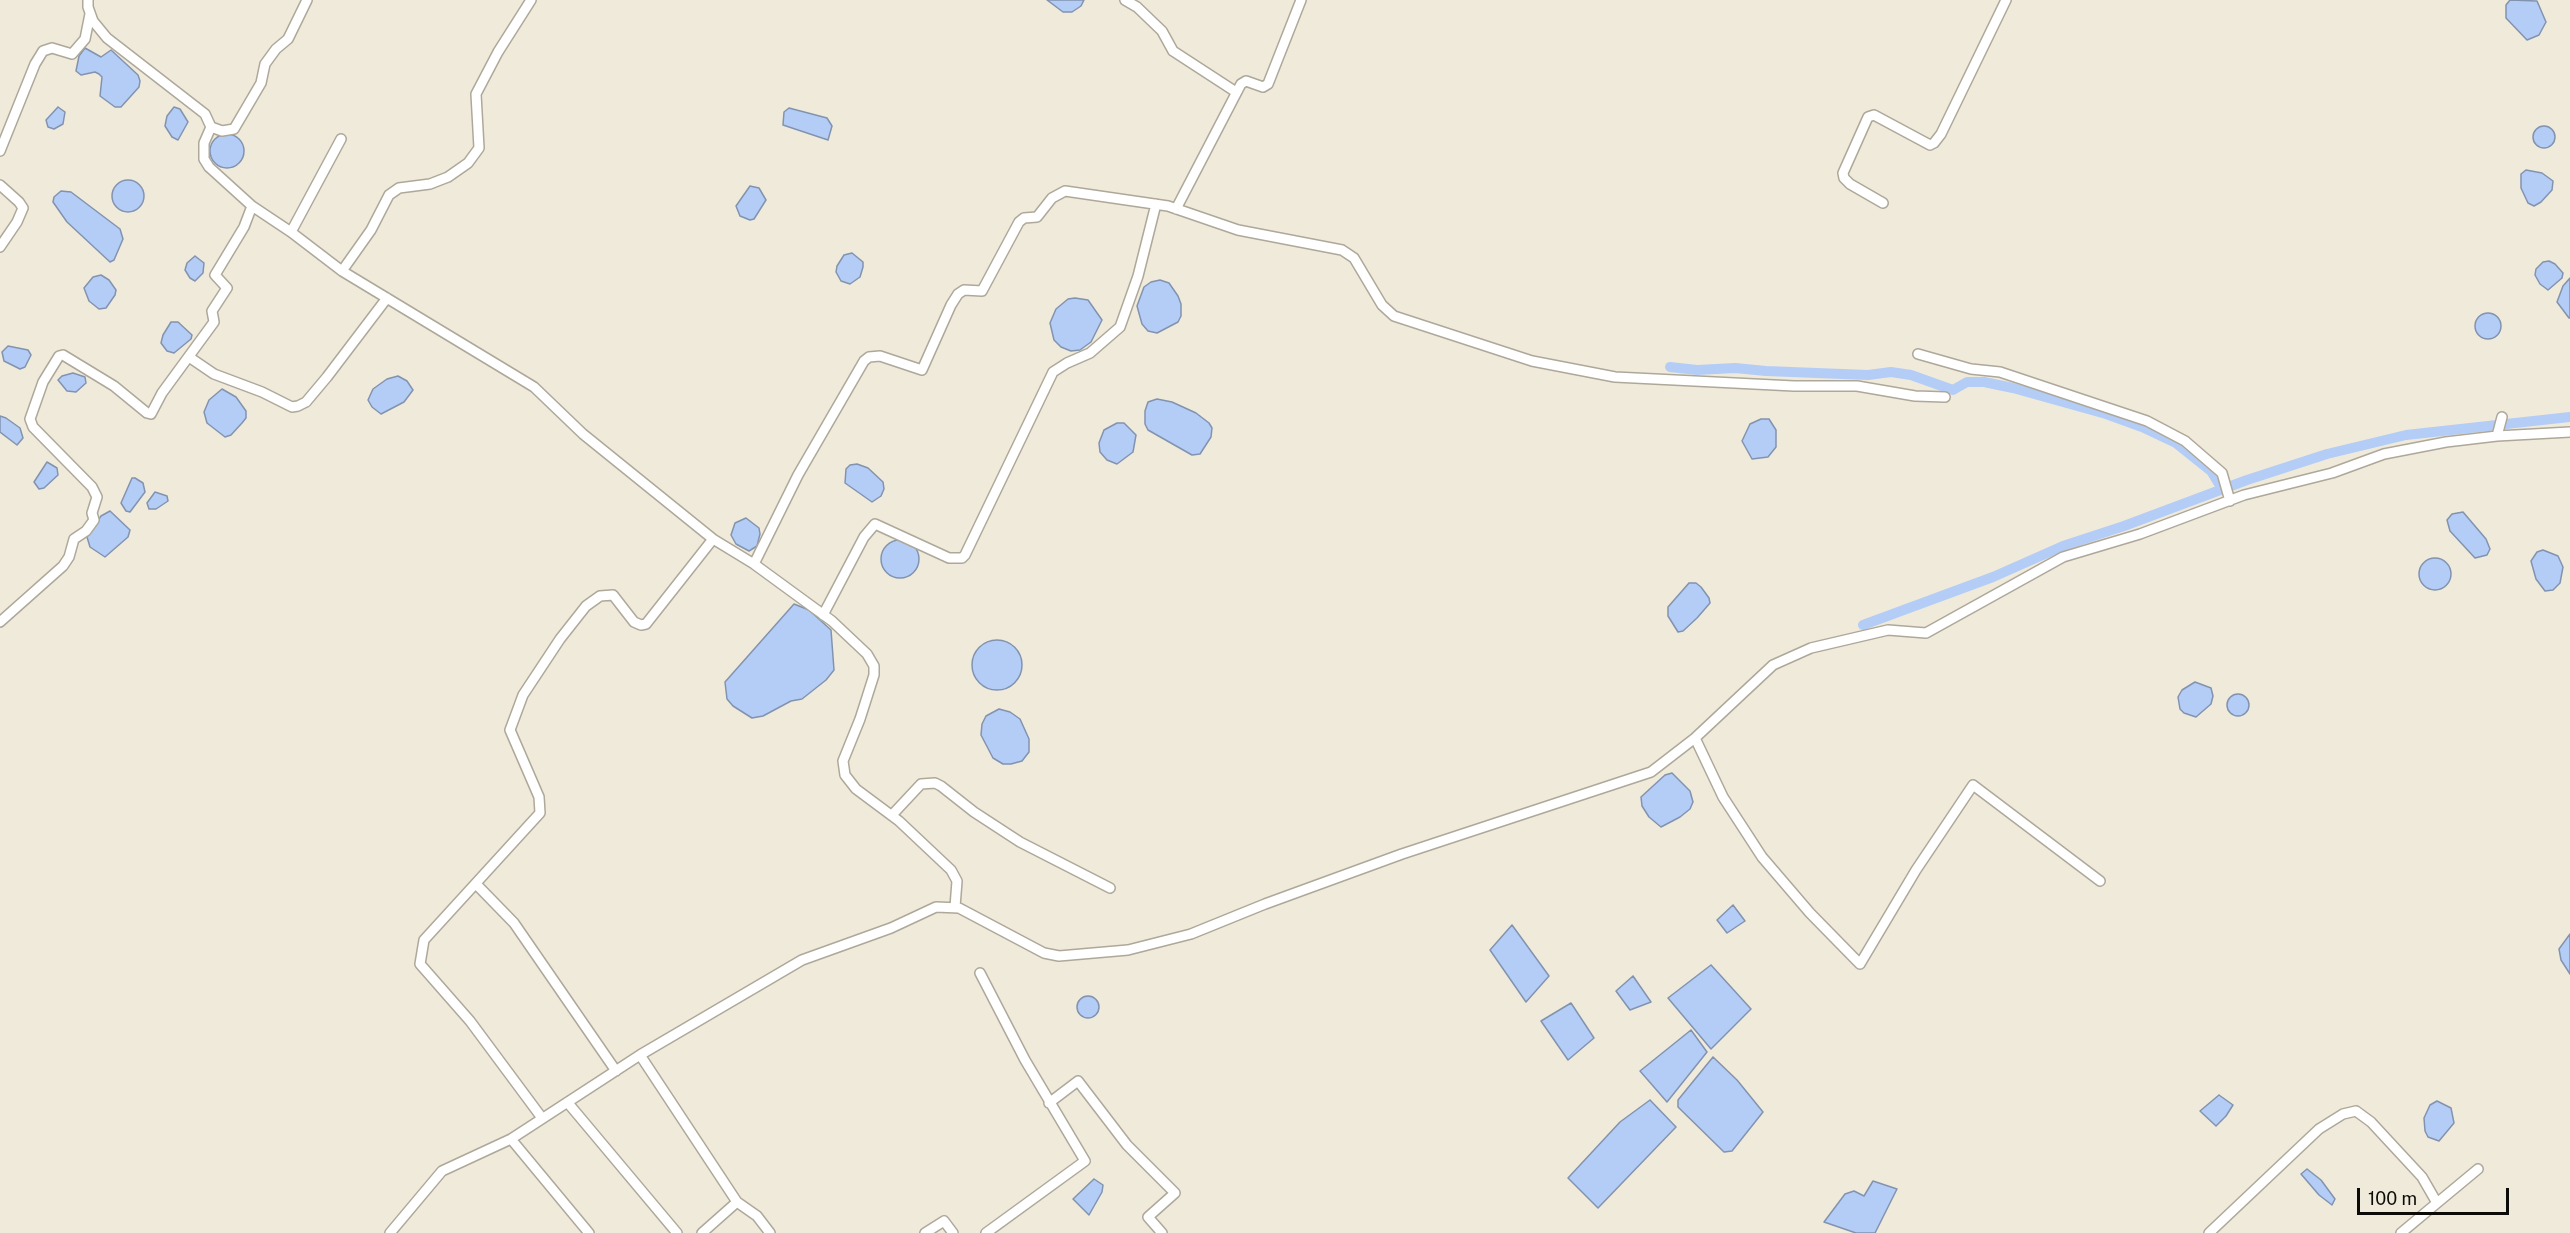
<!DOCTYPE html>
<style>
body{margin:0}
#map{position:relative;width:2570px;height:1233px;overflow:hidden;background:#f0eadb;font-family:"Public Sans",sans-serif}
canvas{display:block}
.scale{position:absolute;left:2357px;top:1188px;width:152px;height:27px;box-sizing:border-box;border:3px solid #0d0b07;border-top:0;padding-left:8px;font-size:18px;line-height:21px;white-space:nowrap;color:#0d0b07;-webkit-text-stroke:4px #f0eadb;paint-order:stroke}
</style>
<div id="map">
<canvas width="2570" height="1233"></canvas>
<div class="scale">100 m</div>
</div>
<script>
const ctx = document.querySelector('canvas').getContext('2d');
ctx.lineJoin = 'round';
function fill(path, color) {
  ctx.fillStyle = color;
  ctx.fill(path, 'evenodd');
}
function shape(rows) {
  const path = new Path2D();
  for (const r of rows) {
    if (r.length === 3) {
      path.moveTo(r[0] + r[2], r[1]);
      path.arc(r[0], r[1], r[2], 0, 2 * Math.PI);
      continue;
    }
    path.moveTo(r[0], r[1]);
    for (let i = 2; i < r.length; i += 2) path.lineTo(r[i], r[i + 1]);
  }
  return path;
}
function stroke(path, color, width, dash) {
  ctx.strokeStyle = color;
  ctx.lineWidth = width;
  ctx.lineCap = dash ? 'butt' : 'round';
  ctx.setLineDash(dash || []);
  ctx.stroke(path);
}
const water = shape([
 [1047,0,1084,0,1081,6,1072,12,1063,12,1047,0],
 [2510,0,2537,1,2546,22,2539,35,2527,40,2506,18,2506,5,2510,0],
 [85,48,101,57,111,50,138,75,140,81,139,87,121,107,115,107,100,96,102,77,99,74,95,72,81,75,76,71,79,56,85,48],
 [58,107,65,112,63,124,54,129,48,127,46,120,58,107],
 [174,107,180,109,188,122,178,140,172,137,165,126,167,116,174,107],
 [789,108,827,118,832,126,828,140,783,125,784,112,789,108],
 [2544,137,11],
 [227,151,17],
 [2526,170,2542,173,2553,181,2552,190,2541,202,2534,206,2528,203,2521,188,2521,174,2526,170],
 [128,196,16],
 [750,186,759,188,766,200,754,219,750,220,740,216,736,206,750,186],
 [61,191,71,192,120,229,123,239,114,260,110,262,67,222,53,202,54,197,61,191],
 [852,253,863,262,863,267,860,277,850,284,841,281,836,272,837,266,844,255,852,253],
 [195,256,204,263,203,273,195,281,190,278,185,270,187,263,195,256],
 [2549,261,2555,264,2563,273,2562,278,2548,290,2540,284,2535,275,2536,269,2543,262,2549,261],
 [101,275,109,280,116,290,115,295,106,308,99,309,89,301,84,288,93,277,101,275],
 [2570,278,2570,318,2569,318,2557,302,2563,286,2570,278],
 [1160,280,1169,283,1178,296,1181,304,1181,316,1178,322,1157,333,1148,331,1142,324,1137,306,1144,287,1151,282,1160,280],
 [1075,298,1088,300,1102,320,1091,342,1080,350,1071,351,1061,347,1054,340,1050,323,1056,309,1068,299,1075,298],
 [2488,326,13],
 [171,322,178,322,192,335,191,339,174,353,167,351,161,343,163,335,171,322],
 [8,346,28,350,31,355,25,367,20,369,4,361,2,352,8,346],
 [73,373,85,377,86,383,76,392,67,391,58,380,62,376,73,373],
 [398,376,407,381,413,390,404,402,381,414,372,407,368,400,373,389,387,379,398,376],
 [222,389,236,397,246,411,246,418,242,423,231,435,225,437,207,423,204,412,209,400,222,389],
 [1157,399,1172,402,1196,413,1209,423,1212,428,1211,437,1200,454,1192,455,1148,430,1145,424,1145,411,1148,402,1157,399],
 [0,416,6,418,20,428,23,438,17,445,0,432,0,416],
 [1761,419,1769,419,1776,430,1776,447,1768,457,1752,459,1742,441,1750,424,1761,419],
 [1117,423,1124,423,1136,435,1133,452,1117,464,1107,460,1100,452,1099,443,1104,430,1117,423],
 [47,462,57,468,58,475,44,488,39,489,34,482,47,462],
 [857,464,868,468,883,482,884,489,881,496,872,502,845,483,846,469,850,465,857,464],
 [132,478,135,478,143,483,145,492,130,512,126,511,121,503,132,478],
 [155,492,167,496,168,501,156,509,149,509,147,503,155,492],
 [110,511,130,530,128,537,105,557,90,547,87,537,101,516,110,511],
 [2463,512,2486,539,2490,549,2487,555,2475,558,2450,531,2447,520,2452,514,2463,512],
 [746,518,759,528,760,534,757,546,749,551,736,544,731,535,735,523,746,518],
 [900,559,19],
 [2543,550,2558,556,2563,567,2560,583,2553,590,2545,591,2536,579,2531,561,2537,552,2543,550],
 [2435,574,16],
 [1689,583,1696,583,1701,587,1709,598,1710,603,1697,618,1683,631,1678,632,1668,616,1668,607,1689,583],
 [794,604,809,610,831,630,834,670,826,680,802,699,791,701,763,716,752,718,733,706,727,699,725,682,794,604],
 [997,665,25],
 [2195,682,2211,688,2213,696,2211,704,2196,717,2184,713,2180,709,2178,697,2182,690,2195,682],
 [2238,705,11],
 [999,709,1010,712,1020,719,1029,739,1029,752,1022,761,1011,764,1003,764,993,758,981,735,982,724,986,716,999,709],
 [1672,773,1690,791,1693,802,1690,809,1680,817,1661,827,1649,817,1642,806,1641,797,1665,775,1672,773],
 [1733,905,1745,921,1727,933,1717,920,1733,905],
 [1512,925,1549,976,1526,1002,1490,950,1512,925],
 [2570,934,2570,974,2561,960,2559,949,2570,934],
 [1711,965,1751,1009,1711,1049,1668,998,1711,965],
 [1633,976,1651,1002,1630,1010,1616,991,1633,976],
 [1088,1007,11],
 [1571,1003,1594,1038,1568,1060,1541,1021,1571,1003],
 [1691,1030,1707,1052,1667,1102,1640,1071,1691,1030],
 [1713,1057,1737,1080,1763,1112,1732,1151,1724,1152,1678,1107,1678,1100,1713,1057],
 [2219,1095,2233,1105,2226,1116,2216,1126,2200,1111,2219,1095],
 [1650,1100,1676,1127,1598,1208,1568,1178,1620,1122,1650,1100],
 [2437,1101,2451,1108,2454,1123,2439,1141,2428,1137,2425,1131,2424,1118,2430,1105,2437,1101],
 [2307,1169,2321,1180,2335,1199,2332,1205,2319,1195,2301,1174,2307,1169],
 [1094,1179,1103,1185,1102,1192,1089,1215,1073,1199,1094,1179],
 [1873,1181,1897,1189,1875,1233,1856,1233,1824,1222,1845,1194,1854,1191,1864,1196,1873,1181]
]);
const canal = shape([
 [1670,367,1697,370,1735,368,1766,371,1868,375,1891,372,1911,375,1953,390,1967,382,1984,382,2013,388,2106,414,2142,427,2176,443,2211,471,2222,489],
 [1863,625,1993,577,2063,546,2124,526,2247,480,2327,454,2406,435,2570,417]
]);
const minor = shape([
 [88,0,88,7,93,21,107,38,205,114,211,127,204,143,204,159,209,167,252,206,291,232,342,271,534,387,583,434,713,539,754,564,832,621,867,654,874,666,874,675,860,719,843,761,845,775,856,789,899,821,951,870,957,881,955,907],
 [1125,0,1137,7,1162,31,1173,51,1236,92],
 [211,127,222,131,234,129,261,83,265,64,276,49,288,39,307,0],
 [0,151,35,64,43,51,52,48,72,54,85,39,90,14],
 [0,185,19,202,23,208,17,222,0,247],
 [1883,203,1850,184,1844,178,1843,173,1868,117,1874,115,1930,145,1934,143,1941,134,2006,0],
 [1176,209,1241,84,1246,81,1263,87,1268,84,1301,0],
 [291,232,341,139],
 [342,271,371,230,389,195,399,188,430,184,448,177,468,163,479,148,476,94,498,52,531,0],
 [1918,354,1971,369,2000,372,2147,421,2185,441,2222,473,2230,501],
 [189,357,214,374,262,392,292,407,298,406,306,402,327,377,387,298],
 [2497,436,2502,417],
 [754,564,798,475,864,361,869,357,880,356,922,370,951,305,958,294,964,290,982,291,1019,222,1024,218,1037,217,1052,198,1065,191,1168,206,1238,230,1342,250,1354,258,1382,305,1394,316,1532,361,1615,377,1794,386,1857,386,1915,396,1945,397],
 [823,615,864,537,875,524,949,558,962,558,965,555,1053,372,1067,363,1090,353,1120,327,1138,276,1156,204],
 [0,622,63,566,69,557,74,539,86,531,94,520,92,513,97,497,92,487,33,427,30,419,43,382,59,356,63,355,114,386,147,413,151,414,162,393,214,322,212,311,227,288,215,275,244,227,252,206],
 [1695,738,1723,797,1762,857,1810,913,1860,964,1916,870,1973,785,2100,881],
 [892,815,921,784,935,783,941,786,974,812,1020,842,1110,888],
 [476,884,514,923,616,1071],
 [980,973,1025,1060,1085,1161,986,1233],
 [640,1055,737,1202,757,1216,770,1233],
 [568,1103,677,1233],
 [1049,1103,1078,1081,1127,1145,1175,1193,1148,1217,1162,1233],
 [542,1118,470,1021,420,964,424,940,540,813,539,797,510,730,523,695,560,639,586,606,600,596,613,595,634,622,641,625,646,624,713,539],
 [511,1139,589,1233],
 [2437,1203,2478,1169],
 [390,1233,442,1171,511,1139,640,1055,802,960,891,928,936,907,959,908,1044,953,1059,956,1128,950,1191,934,1265,904,1402,854,1651,772,1695,738,1773,665,1811,648,1888,630,1926,633,2063,557,2140,534,2244,495,2332,473,2384,454,2446,442,2497,436,2570,432],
 [702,1233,737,1202],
 [925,1233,944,1221,953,1233],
 [2209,1233,2319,1129,2343,1114,2356,1111,2371,1122,2422,1177,2437,1203,2401,1233]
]);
fill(water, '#b4cdf7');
stroke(water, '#8293af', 1.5);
stroke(canal, '#b4cdf7', 10);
stroke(minor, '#aea89a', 12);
stroke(minor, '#fff', 9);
</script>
